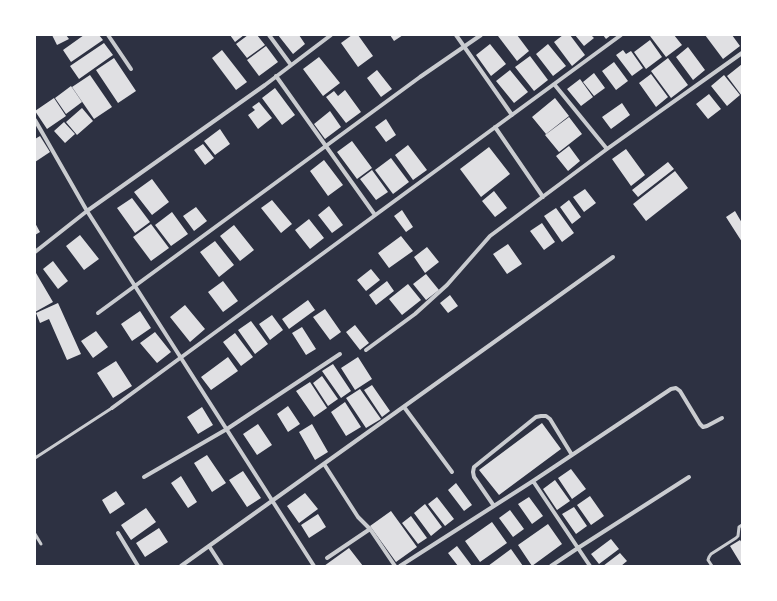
<!DOCTYPE html>
<style>
body{margin:0}
#map{position:relative;width:777px;height:601px;overflow:hidden;background:#2d3142;font-family:"Nunito Sans",sans-serif}
canvas{display:block}
.frame{position:absolute;inset:0;border:36px solid #fff;pointer-events:none}
</style>
<div id="map">
<canvas width="777" height="601"></canvas>
<div class="frame"></div>
</div>
<script>
const ctx = document.querySelector('canvas').getContext('2d');
ctx.lineJoin = 'round';
function fill(path, color) {
  ctx.fillStyle = color;
  ctx.fill(path, 'evenodd');
}
function shape(rows) {
  const path = new Path2D();
  for (const r of rows) {
    path.moveTo(r[0], r[1]);
    for (let i = 2; i < r.length; i += 2) path.lineTo(r[i], r[i + 1]);
  }
  return path;
}
function stroke(path, color, width, dash) {
  ctx.strokeStyle = color;
  ctx.lineWidth = width;
  ctx.lineCap = dash ? 'butt' : 'round';
  ctx.setLineDash(dash || []);
  ctx.stroke(path);
}
const building = shape([
 [52,35,66,35,69,39,57,45],
 [84,35,99,35,103,40,71,62,63,50],
 [230,35,244,35,235,42],
 [248,35,257,35,265,45,247,58,236,44],
 [278,35,299,35,305,44,293,54],
 [352,35,358,35,373,56,358,67,341,43],
 [390,35,403,35,394,41],
 [499,35,517,35,529,51,517,61,498,36],
 [563,35,570,35,585,55,572,66,554,42],
 [575,35,591,35,594,38,584,46],
 [603,35,611,35,606,39],
 [651,35,674,35,682,45,666,57,650,36],
 [705,35,732,35,740,46,723,59],
 [650,40,662,57,646,69,634,52],
 [104,43,113,55,79,79,70,66],
 [490,44,506,64,491,76,476,55],
 [548,44,566,66,553,76,536,54],
 [266,46,278,62,259,76,247,60],
 [688,47,705,70,693,80,676,57],
 [222,50,247,82,236,90,212,58],
 [623,50,626,54,631,51,643,68,632,76,616,55],
 [530,56,548,80,534,91,515,67],
 [319,57,340,83,323,96,303,69],
 [114,58,136,91,118,103,96,70],
 [668,58,688,85,671,98,651,71],
 [614,62,628,81,616,90,602,71],
 [742,64,742,96,727,76],
 [377,70,392,89,381,97,367,78],
 [510,70,528,92,514,103,496,81],
 [594,73,605,88,594,96,583,82],
 [651,74,668,97,656,107,639,83],
 [90,75,112,107,94,119,72,87],
 [724,75,740,95,727,106,711,86],
 [580,79,593,97,581,106,567,89],
 [71,86,82,102,66,114,55,98],
 [275,88,295,115,282,125,262,98],
 [345,90,361,112,346,123,326,97,334,91,338,96],
 [709,94,721,109,708,119,696,104],
 [54,98,66,116,47,129,35,111],
 [555,98,569,116,546,134,532,117],
 [259,102,272,118,258,129,248,115,255,110,252,107],
 [622,103,630,115,611,129,602,117],
 [82,108,93,121,77,135,66,122],
 [330,111,341,127,325,139,314,124],
 [569,117,582,134,559,152,545,135],
 [386,119,396,135,386,142,375,127],
 [64,122,75,134,65,143,54,131],
 [220,129,230,144,215,155,204,141],
 [40,136,50,152,35,162,35,139],
 [352,141,372,168,357,179,337,152],
 [203,144,214,158,205,165,194,150],
 [408,145,427,170,413,180,395,155],
 [569,146,580,161,568,171,556,156],
 [489,147,510,174,481,197,460,169],
 [626,149,645,175,631,186,612,159],
 [391,158,409,182,393,194,375,170],
 [324,160,343,185,328,196,310,171],
 [668,162,674,169,638,197,632,190],
 [372,170,388,192,376,200,360,179],
 [675,171,688,188,646,221,633,204],
 [152,179,169,202,152,215,134,192],
 [585,189,596,203,584,212,573,197],
 [494,191,507,208,495,217,482,201],
 [132,198,150,222,135,233,117,208],
 [272,200,292,224,281,233,261,208],
 [569,200,581,217,572,224,560,207],
 [329,206,343,225,332,233,318,215],
 [196,207,207,221,194,231,183,216],
 [556,208,574,233,562,242,544,216],
 [402,210,413,227,406,232,394,216],
 [735,211,742,223,742,242,726,217],
 [172,212,188,234,171,246,155,225],
 [309,219,324,238,310,249,295,230],
 [35,223,40,232,35,235],
 [542,223,555,242,544,250,530,231],
 [151,224,169,248,151,261,133,237],
 [234,225,254,250,240,261,220,236],
 [80,235,99,259,84,270,66,246],
 [401,236,413,251,389,268,378,253],
 [215,241,234,265,219,277,200,252],
 [508,244,522,264,507,274,493,254],
 [427,247,439,262,425,273,414,257],
 [53,261,68,281,58,289,43,269],
 [371,269,380,280,366,291,357,280],
 [36,273,53,302,35,312,35,274],
 [426,274,439,290,426,300,413,284],
 [223,281,238,301,223,312,208,292],
 [387,281,394,291,376,305,369,295],
 [408,284,421,300,402,315,389,299],
 [450,295,458,306,448,313,440,303],
 [308,300,315,310,289,329,282,319],
 [58,303,81,354,67,360,49,319,40,323,36,313],
 [185,305,205,329,190,342,170,317],
 [325,309,341,332,330,340,313,317],
 [140,311,151,328,132,341,121,324],
 [272,315,283,330,270,340,259,324],
 [251,321,268,344,255,354,238,330],
 [355,325,369,343,360,350,346,332],
 [302,327,316,349,306,355,292,333],
 [96,331,108,347,93,358,81,341],
 [155,332,171,352,157,363,140,343],
 [235,333,253,357,241,366,223,342],
 [228,357,238,371,211,390,201,377],
 [358,357,372,379,355,390,341,368],
 [116,361,132,386,113,398,97,373],
 [333,364,351,391,341,398,322,371],
 [322,376,338,399,328,406,313,383],
 [310,382,327,408,314,417,296,391],
 [372,385,390,411,382,417,364,390],
 [360,389,381,419,366,428,346,398],
 [345,402,361,427,346,436,331,412],
 [288,406,300,424,288,432,277,414],
 [202,407,213,425,198,434,187,417],
 [542,423,561,449,499,495,479,470],
 [258,424,272,445,257,455,243,434],
 [312,424,328,452,315,460,299,432],
 [207,455,226,483,212,492,194,463],
 [571,469,586,489,572,499,558,478],
 [243,471,261,498,247,507,229,480],
 [181,476,197,502,188,508,171,483],
 [555,480,570,501,557,510,543,489],
 [456,483,472,505,464,511,448,490],
 [116,491,125,504,110,514,102,500],
 [305,493,318,509,299,523,287,506],
 [590,496,604,516,591,525,577,505],
 [437,497,454,519,445,526,428,504],
 [529,497,543,516,532,524,518,504],
 [425,504,442,527,431,536,414,513],
 [574,507,587,526,576,534,562,514],
 [146,508,156,522,131,540,121,525],
 [510,510,524,529,513,537,499,518],
 [391,511,417,547,396,562,370,526],
 [318,514,326,527,309,538,301,525],
 [411,516,427,538,418,544,402,523],
 [492,522,507,543,480,562,465,541],
 [548,524,562,544,532,566,518,545],
 [159,528,168,542,145,557,136,543],
 [611,539,619,549,599,564,591,554],
 [740,540,742,543,742,563,741,564,730,546],
 [457,546,472,566,458,566,448,553],
 [349,548,363,566,324,566],
 [511,549,523,566,488,566],
 [620,553,627,561,621,566,603,566]
]);
const service = shape([
 [35,458,112,408],
 [35,534,41,544],
 [712,566,708,560,709,557,711,554,736,538,738,536,739,527,742,525]
]);
const minor = shape([
 [108,35,131,69],
 [269,35,291,65],
 [456,35,512,115],
 [276,76,375,215],
 [554,84,607,149],
 [35,120,87,211,314,566],
 [495,127,543,197],
 [35,252,87,211,265,85,331,35],
 [98,313,420,77,481,35],
 [366,350,415,314,447,285,490,236,607,149,742,53],
 [404,407,452,472],
 [112,408,621,35],
 [324,464,358,517,370,529],
 [144,477,227,429,340,354],
 [533,481,590,566],
 [494,506,474,477,473,472,474,467,536,417,541,416,546,416,550,419,572,455],
 [118,533,138,566],
 [209,546,222,566],
 [327,558,370,529,395,566],
 [181,566,613,257],
 [400,566,533,481,671,389,676,388,680,391,700,424,703,427,707,426,722,418],
 [551,566,578,548,689,477]
]);
fill(building, '#e0e0e3');
stroke(service, '#caccd0', 3);
stroke(minor, '#caccd0', 4);
</script>
